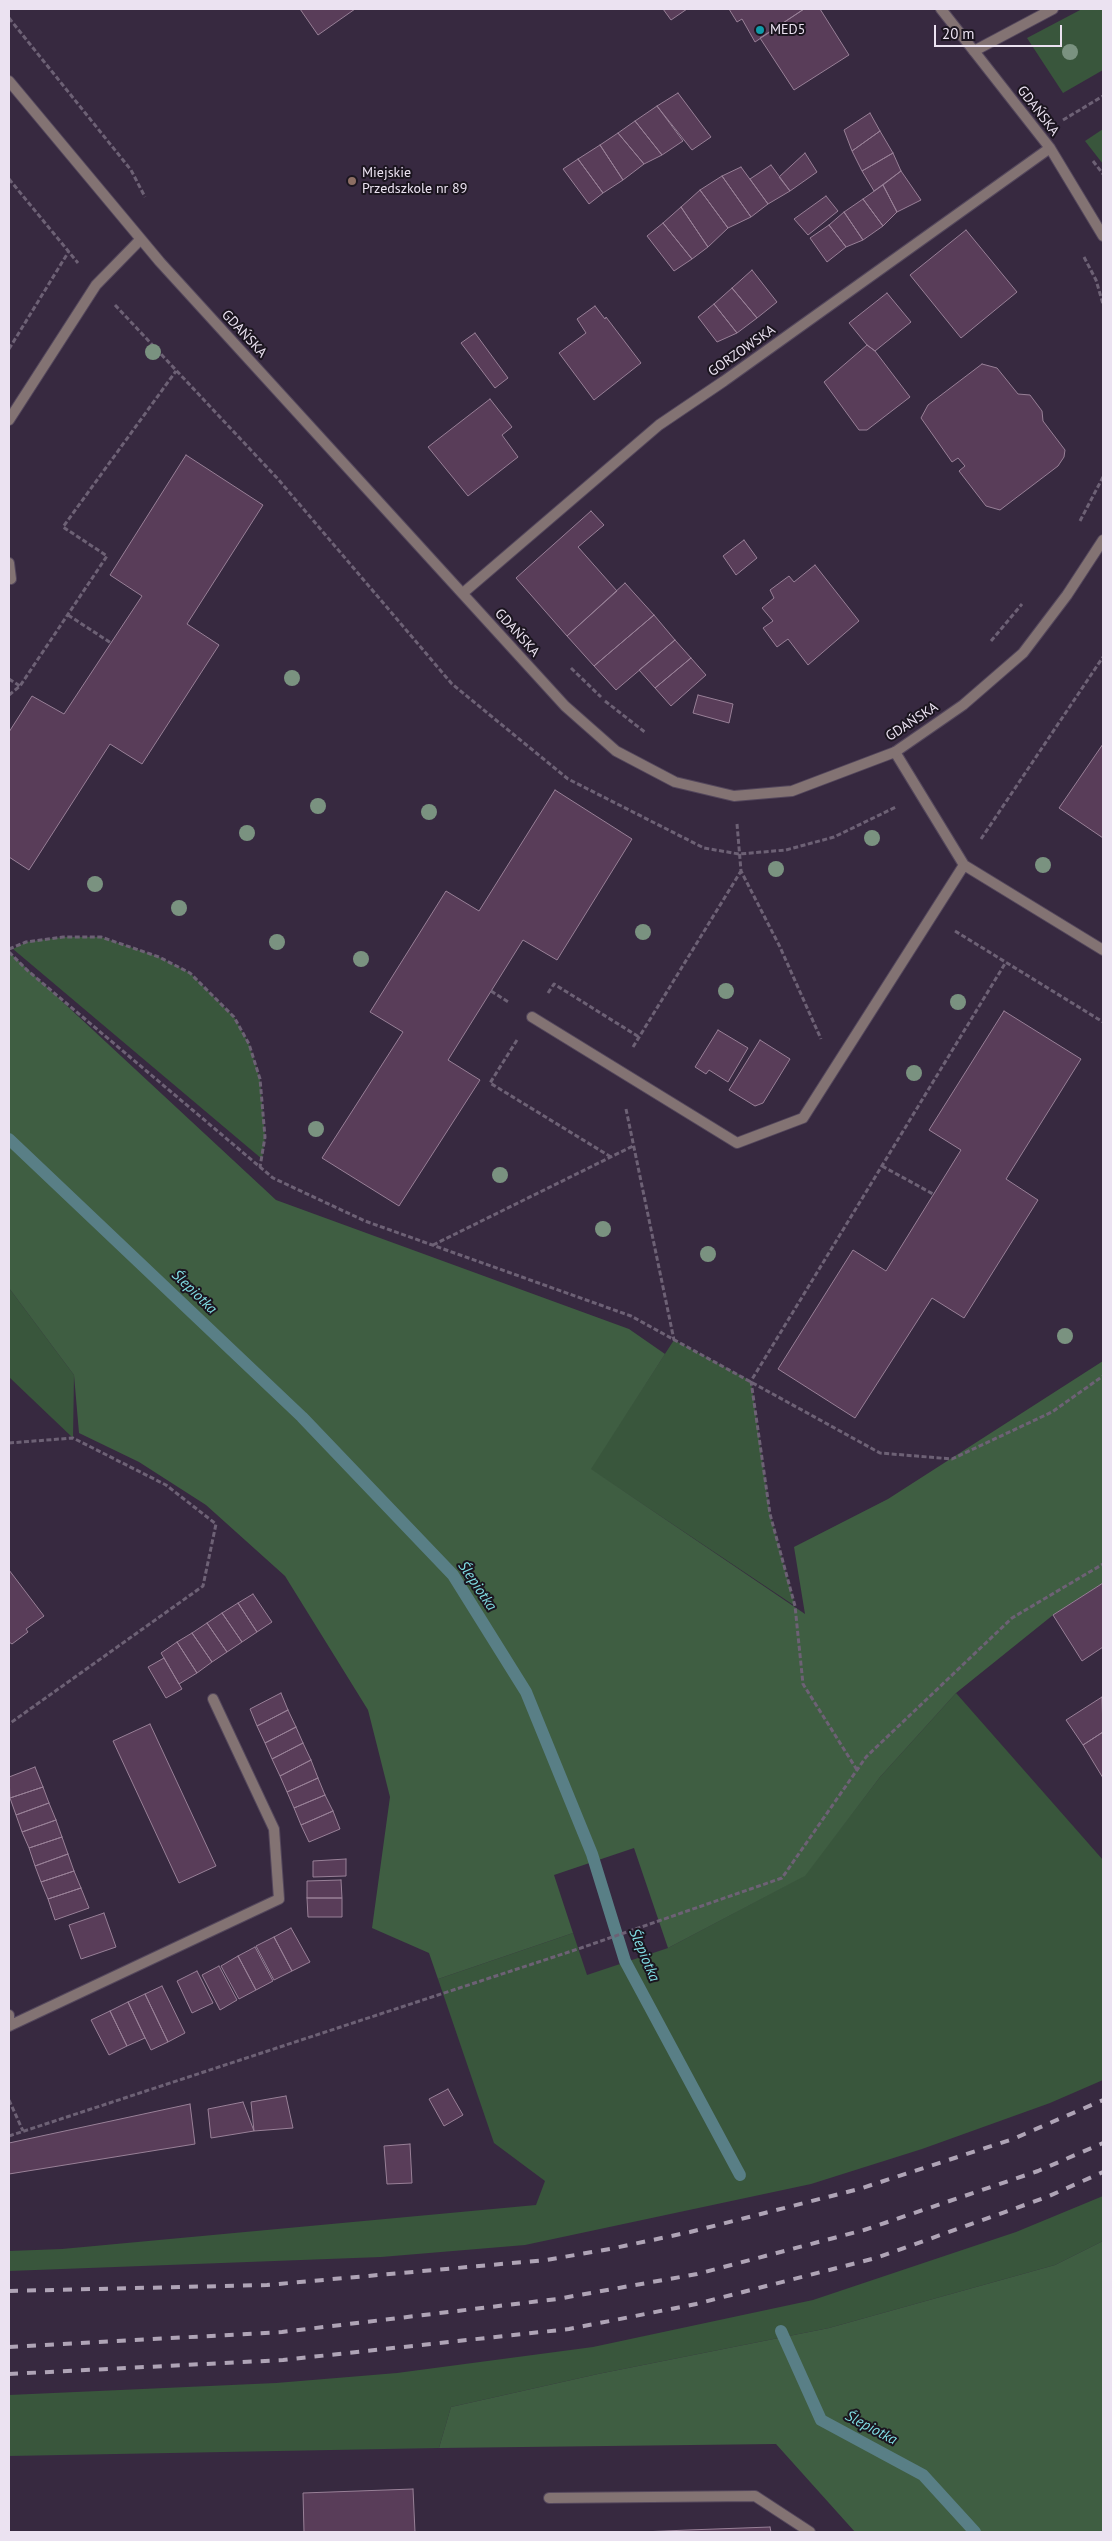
<!DOCTYPE html>
<meta charset="utf-8">
<style>
body{margin:0}
#map{position:relative;width:1112px;height:2541px;overflow:hidden;background:#372940;font-family:"PT Sans",sans-serif}
canvas{display:block}
.frame{position:absolute;inset:0;border:10px solid #ebe2f1;pointer-events:none}
.scale{position:absolute;left:934px;top:25px;width:128px;height:22px;box-sizing:border-box;border:2px solid #ebe2f1;border-top:0;padding-left:6px;font-size:15px;line-height:18px;white-space:nowrap;color:#ebe2f1;-webkit-text-stroke:4px #1b151f;paint-order:stroke}
</style>
<div id="map">
<canvas width="1112" height="2541"></canvas>
<div class="frame"></div>
<div class="scale">20 m</div>
</div>
<script>
const ctx = document.querySelector('canvas').getContext('2d');
ctx.lineJoin = 'round';
function fill(path, color) {
  ctx.fillStyle = color;
  ctx.fill(path, 'evenodd');
}
function shape(rows) {
  const path = new Path2D();
  for (const r of rows) {
    path.moveTo(r[0], r[1]);
    for (let i = 2; i < r.length; i += 2) path.lineTo(r[i], r[i + 1]);
  }
  return path;
}
function stroke(path, color, width, dash) {
  ctx.strokeStyle = color;
  ctx.lineWidth = width;
  ctx.lineCap = dash ? 'butt' : 'round';
  ctx.setLineDash(dash || []);
  ctx.stroke(path);
}
function drawText(font, color, halo, rows, align = 'center') {
  ctx.font = font + ' "PT Sans",sans-serif';
  ctx.lineWidth = 4;
  ctx.setLineDash([]);
  ctx.textBaseline = 'middle';
  ctx.strokeStyle = halo;
  ctx.fillStyle = color;
  for (const [text, x, y, turn = 0] of rows) {
    ctx.save();
    ctx.translate(x, y);
    ctx.rotate((+turn || 0) * Math.PI / 180);
    ctx.textAlign = isNaN(turn) ? turn : align;
    if (halo) ctx.strokeText(text, 0, 0);
    ctx.fillText(text, 0, 0);
    ctx.restore();
  }
}
const green = shape([
 [1082,9,1103,9,1103,70,1063,93,1027,38],
 [1103,129,1103,164,1085,141],
 [63,937,101,937,159,957,190,973,234,1017,249,1044,260,1079,265,1137,262,1159,13,949,26,942],
 [9,1288,74,1375,73,1438,9,1377],
 [674,1340,751,1381,770,1514,795,1606,590,1469],
 [956,1693,1103,1860,1103,2080,1050,2103,922,2149,811,2184,525,2245,381,2257,9,2271,9,2251,62,2249,536,2205,545,2181,494,2143,438,1979,573,1933,587,1975,668,1948,804,1876,880,1777],
 [1103,2196,1103,2241,1055,2265,829,2328,598,2374,451,2407,439,2448,9,2456,9,2395,276,2383,397,2373,593,2347,813,2300,1016,2232]
]);
const forest = shape([
 [9,952,276,1200,629,1329,665,1354,591,1469,805,1614,794,1547,888,1499,1103,1361,1103,1583,1053,1615,956,1693,880,1777,805,1876,668,1948,634,1848,554,1875,573,1933,438,1979,429,1953,372,1928,390,1797,368,1710,285,1576,206,1505,139,1462,79,1433,74,1375,9,1288],
 [1103,2241,1103,2532,855,2532,776,2444,439,2448,451,2407,598,2374,829,2328,1055,2265]
]);
const stream = shape([
 [9,1139,302,1417,453,1575,526,1692,592,1854,625,1961,740,2175],
 [781,2331,821,2420,923,2475,975,2532]
]);
const building = shape([
 [300,9,355,9,318,35,300,9],
 [663,9,687,9,671,20,663,9],
 [729,9,804,9,755,42,742,19,737,22,729,9],
 [804,9,820,9,849,55,794,90,760,38,804,9],
 [678,93,711,137,692,150,657,106,678,93],
 [657,106,683,141,662,155,635,121,657,106],
 [870,113,880,131,852,151,844,130,870,113],
 [635,121,662,155,644,164,618,133,635,121],
 [880,131,893,153,862,171,852,151,880,131],
 [618,133,644,164,623,180,600,145,618,133],
 [600,145,623,180,603,193,578,159,600,145],
 [805,153,817,172,790,191,779,177,805,153],
 [893,153,901,171,874,191,862,171,893,153],
 [578,159,603,193,589,204,563,169,578,159],
 [771,165,790,191,768,204,750,179,771,165],
 [741,167,768,204,751,217,722,176,741,167],
 [901,171,921,200,897,212,883,185,901,171],
 [722,176,751,217,728,228,700,190,722,176],
 [883,185,897,212,883,226,863,199,883,185],
 [700,190,728,228,708,247,681,207,700,190],
 [826,196,838,211,808,235,794,219,826,196],
 [863,199,883,226,863,240,844,212,863,199],
 [681,207,708,247,692,259,663,223,681,207],
 [844,212,863,240,846,247,829,225,844,212],
 [663,223,692,259,674,271,647,236,663,223],
 [829,225,846,247,827,262,810,238,829,225],
 [966,230,1017,292,961,338,910,275,966,230],
 [752,270,777,302,757,318,732,288,752,270],
 [732,288,757,318,737,333,714,304,732,288],
 [887,293,911,322,875,351,867,345,849,323,887,293],
 [714,304,737,333,717,342,698,317,714,304],
 [595,306,605,319,606,317,641,363,594,400,559,353,586,333,577,319,595,306],
 [475,333,508,378,495,388,461,343,475,333],
 [867,345,875,351,910,397,867,430,859,430,824,382,867,345],
 [982,364,997,368,1018,394,1030,395,1042,411,1043,421,1065,450,1064,457,1058,466,1000,510,986,506,959,471,965,466,958,458,952,462,921,418,928,405,982,364],
 [490,399,512,427,502,435,518,457,468,496,428,447,490,399],
 [186,455,263,505,187,624,219,645,142,764,110,744,29,870,9,857,9,732,32,696,64,714,142,596,110,575,186,455],
 [591,511,604,525,578,547,617,591,567,636,516,578,591,511],
 [744,540,757,558,736,575,723,556,744,540],
 [815,565,859,621,808,665,788,639,777,647,763,628,773,621,762,608,774,598,770,590,789,576,794,582,815,565],
 [625,583,654,615,594,666,567,636,625,583],
 [654,615,675,640,616,690,594,666,654,615],
 [675,640,691,658,655,688,639,670,675,640],
 [691,658,706,675,671,706,655,688,691,658],
 [698,695,733,704,729,723,693,713,698,695],
 [1103,744,1103,838,1059,808,1103,744],
 [555,790,632,839,557,960,523,940,448,1060,480,1080,399,1206,322,1158,403,1032,370,1012,446,891,479,911,555,790],
 [1004,1011,1081,1059,1006,1179,1038,1200,964,1318,932,1298,855,1418,778,1369,853,1250,886,1271,961,1150,929,1130,1004,1011],
 [718,1030,748,1048,728,1082,709,1070,706,1074,695,1067,718,1030],
 [760,1040,790,1059,763,1103,755,1106,729,1090,760,1040],
 [9,1570,44,1616,26,1629,28,1632,12,1644,9,1642,9,1570],
 [1103,1583,1103,1647,1082,1661,1053,1615,1103,1583],
 [253,1594,272,1622,257,1632,238,1603,253,1594],
 [238,1603,257,1632,242,1642,222,1613,238,1603],
 [222,1613,242,1642,227,1652,207,1623,222,1613],
 [207,1623,227,1652,212,1662,192,1633,207,1623],
 [192,1633,212,1662,197,1673,177,1642,192,1633],
 [177,1642,197,1673,179,1684,161,1653,177,1642],
 [164,1658,182,1689,166,1698,148,1667,164,1658],
 [281,1693,288,1710,257,1726,250,1709,281,1693],
 [1102,1697,1103,1732,1083,1745,1066,1720,1102,1697],
 [288,1710,296,1727,265,1743,257,1726,288,1710],
 [150,1724,216,1866,179,1883,113,1741,150,1724],
 [296,1727,303,1743,272,1759,265,1743,296,1727],
 [1103,1732,1103,1778,1083,1745,1103,1732],
 [303,1743,311,1760,280,1776,272,1759,303,1743],
 [311,1760,318,1778,287,1792,280,1776,311,1760],
 [35,1767,43,1787,10,1798,9,1777,35,1767],
 [318,1778,325,1795,294,1808,287,1792,318,1778],
 [43,1787,49,1803,16,1815,10,1798,43,1787],
 [325,1795,333,1811,301,1825,294,1808,325,1795],
 [49,1803,56,1820,22,1832,16,1815,49,1803],
 [333,1811,340,1829,309,1842,301,1825,333,1811],
 [56,1820,62,1837,29,1848,22,1832,56,1820],
 [62,1837,68,1854,35,1866,29,1848,62,1837],
 [68,1854,74,1871,41,1882,35,1866,68,1854],
 [346,1859,346,1876,313,1877,313,1861,346,1859],
 [74,1871,81,1888,48,1899,41,1882,74,1871],
 [341,1880,342,1898,307,1898,307,1881,341,1880],
 [81,1888,89,1908,55,1920,48,1899,81,1888],
 [307,1898,342,1898,342,1917,308,1917,307,1898],
 [104,1913,116,1947,81,1959,69,1925,104,1913],
 [291,1928,310,1962,292,1971,274,1937,291,1928],
 [274,1937,292,1971,274,1980,256,1946,274,1937],
 [255,1947,273,1981,256,1990,238,1956,255,1947],
 [238,1956,256,1990,239,1999,221,1966,238,1956],
 [219,1966,237,2000,220,2010,202,1975,219,1966],
 [197,1971,213,2003,192,2013,177,1981,197,1971],
 [162,1986,185,2033,168,2042,145,1994,162,1986],
 [145,1994,168,2042,151,2050,128,2002,145,1994],
 [128,2002,145,2038,127,2046,110,2011,128,2002],
 [110,2011,127,2046,109,2055,91,2020,110,2011],
 [448,2089,463,2115,444,2126,429,2099,448,2089],
 [286,2096,293,2128,254,2131,251,2102,286,2096],
 [243,2102,254,2131,211,2138,208,2109,243,2102],
 [190,2104,195,2144,9,2174,9,2143,190,2104],
 [410,2144,412,2183,387,2184,384,2146,410,2144],
 [413,2489,415,2532,304,2532,303,2493,413,2489],
 [770,2527,771,2532,641,2532,688,2530,770,2527]
]);
const path = shape([
 [9,18,131,170,145,197],
 [1063,120,1103,96],
 [1093,161,1103,174],
 [9,179,78,263],
 [1084,257,1096,280,1103,304],
 [115,305,278,479,452,684,568,779,704,848,739,854,786,850,834,837,896,807],
 [9,349,69,251],
 [1080,521,1103,477],
 [68,615,111,643],
 [991,641,1022,604],
 [571,668,601,697],
 [9,679,20,686],
 [9,695,20,686,107,556,63,527,176,371],
 [605,701,646,733],
 [737,824,741,871,780,947,821,1039],
 [981,839,1103,657],
 [955,931,1103,1022],
 [9,949,26,942,63,937,101,937,159,957,190,973,234,1017,249,1044,260,1079,265,1137,260,1167],
 [9,952,27,970,273,1178,365,1221,631,1316,880,1453,952,1459,1052,1412,1103,1376],
 [491,991,510,1003],
 [548,993,554,984,639,1037],
 [517,1040,490,1083,611,1157],
 [633,1047,741,871],
 [626,1109,674,1340],
 [882,1166,933,1194],
 [433,1245,633,1146],
 [9,1443,73,1438,166,1485,216,1524,203,1586,9,1724],
 [857,1770,803,1684,795,1606,770,1514,751,1381,1006,962],
 [9,2100,23,2131],
 [9,2136,578,1949,782,1878,866,1757,1012,1618,1103,1564]
]);
const service = shape([
 [974,51,1053,9],
 [9,420,96,285,140,240],
 [9,563,11,579],
 [895,752,964,865,1103,950],
 [532,1017,737,1143,803,1118,964,865],
 [9,2015,9,2026,279,1899,274,1829,213,1699],
 [549,2498,755,2496,810,2532]
]);
const minor = shape([
 [941,9,1050,148,1103,236],
 [9,81,160,262,565,706,616,751,675,782,734,796,792,791,895,752,963,705,1023,653,1067,595,1103,540],
 [463,593,659,425,724,381,1050,148]
]);
const rail = shape([
 [9,2291,267,2285,546,2260,610,2249,690,2232,859,2189,1013,2139,1103,2100],
 [9,2347,282,2332,557,2299,697,2274,864,2230,1038,2171,1103,2143],
 [9,2374,283,2360,569,2329,696,2304,876,2258,1047,2197,1103,2172]
]);
const trees = [
 [1070,52],
 [153,352],
 [292,678],
 [318,806],
 [429,812],
 [247,833],
 [872,838],
 [1043,865],
 [776,869],
 [95,884],
 [179,908],
 [643,932],
 [277,942],
 [361,959],
 [726,991],
 [958,1002],
 [914,1073],
 [316,1129],
 [500,1175],
 [603,1229],
 [708,1254],
 [1065,1336]
];
const markers = [
 [760,30,5,"#0f9aa8"],
 [352,181,5,"#8d6e63"]
];
const poiNames = [
 ["MED5",770,30],
 ["Miejskie",362,173],
 ["Przedszkole nr 89",362,189]
];
const streetNames = [
 ["GDAŃSKA",1038,111,52],
 ["GDAŃSKA",244,334,47],
 ["GORZOWSKA",742,351,-35],
 ["GDAŃSKA",517,633,48],
 ["GDAŃSKA",912,722,-33]
];
const waterNames = [
 ["Ślepiotka",194,1292,44],
 ["Ślepiotka",477,1586,56],
 ["Ślepiotka",644,1955,67],
 ["Ślepiotka",871,2428,28]
];
fill(green, '#39563c');
fill(forest, '#3f5e42');
stroke(stream, '#597f86', 12);
fill(building, '#593d59');
stroke(building, '#988097', 1);
stroke(service, '#54475c', 12);
stroke(minor, '#54475c', 12);
stroke(path, '#6d6175', 3, [5, 2.5]);
stroke(service, '#837373', 10);
stroke(minor, '#837373', 10);
stroke(rail, '#afa4b6', 4, [9, 9]);
ctx.fillStyle = '#7a9280';
for (const [x, y] of trees) {
  ctx.beginPath();
  ctx.arc(x, y, 8, 0, 2 * Math.PI);
  ctx.fill();
}
for (const [x, y, r, color] of markers) {
  const dot = new Path2D();
  dot.arc(x, y, r, 0, 2 * Math.PI);
  ctx.fillStyle = color;
  ctx.fill(dot);
  stroke(dot, '#1b151f', 2);
}
drawText('14px', '#ebe2f1', '#1b151f', poiNames, 'left');
drawText('14px', '#ebe2f1', '#1b151f', streetNames);
drawText('italic 15px', '#80dde3', '#1b151f', waterNames);
</script>
